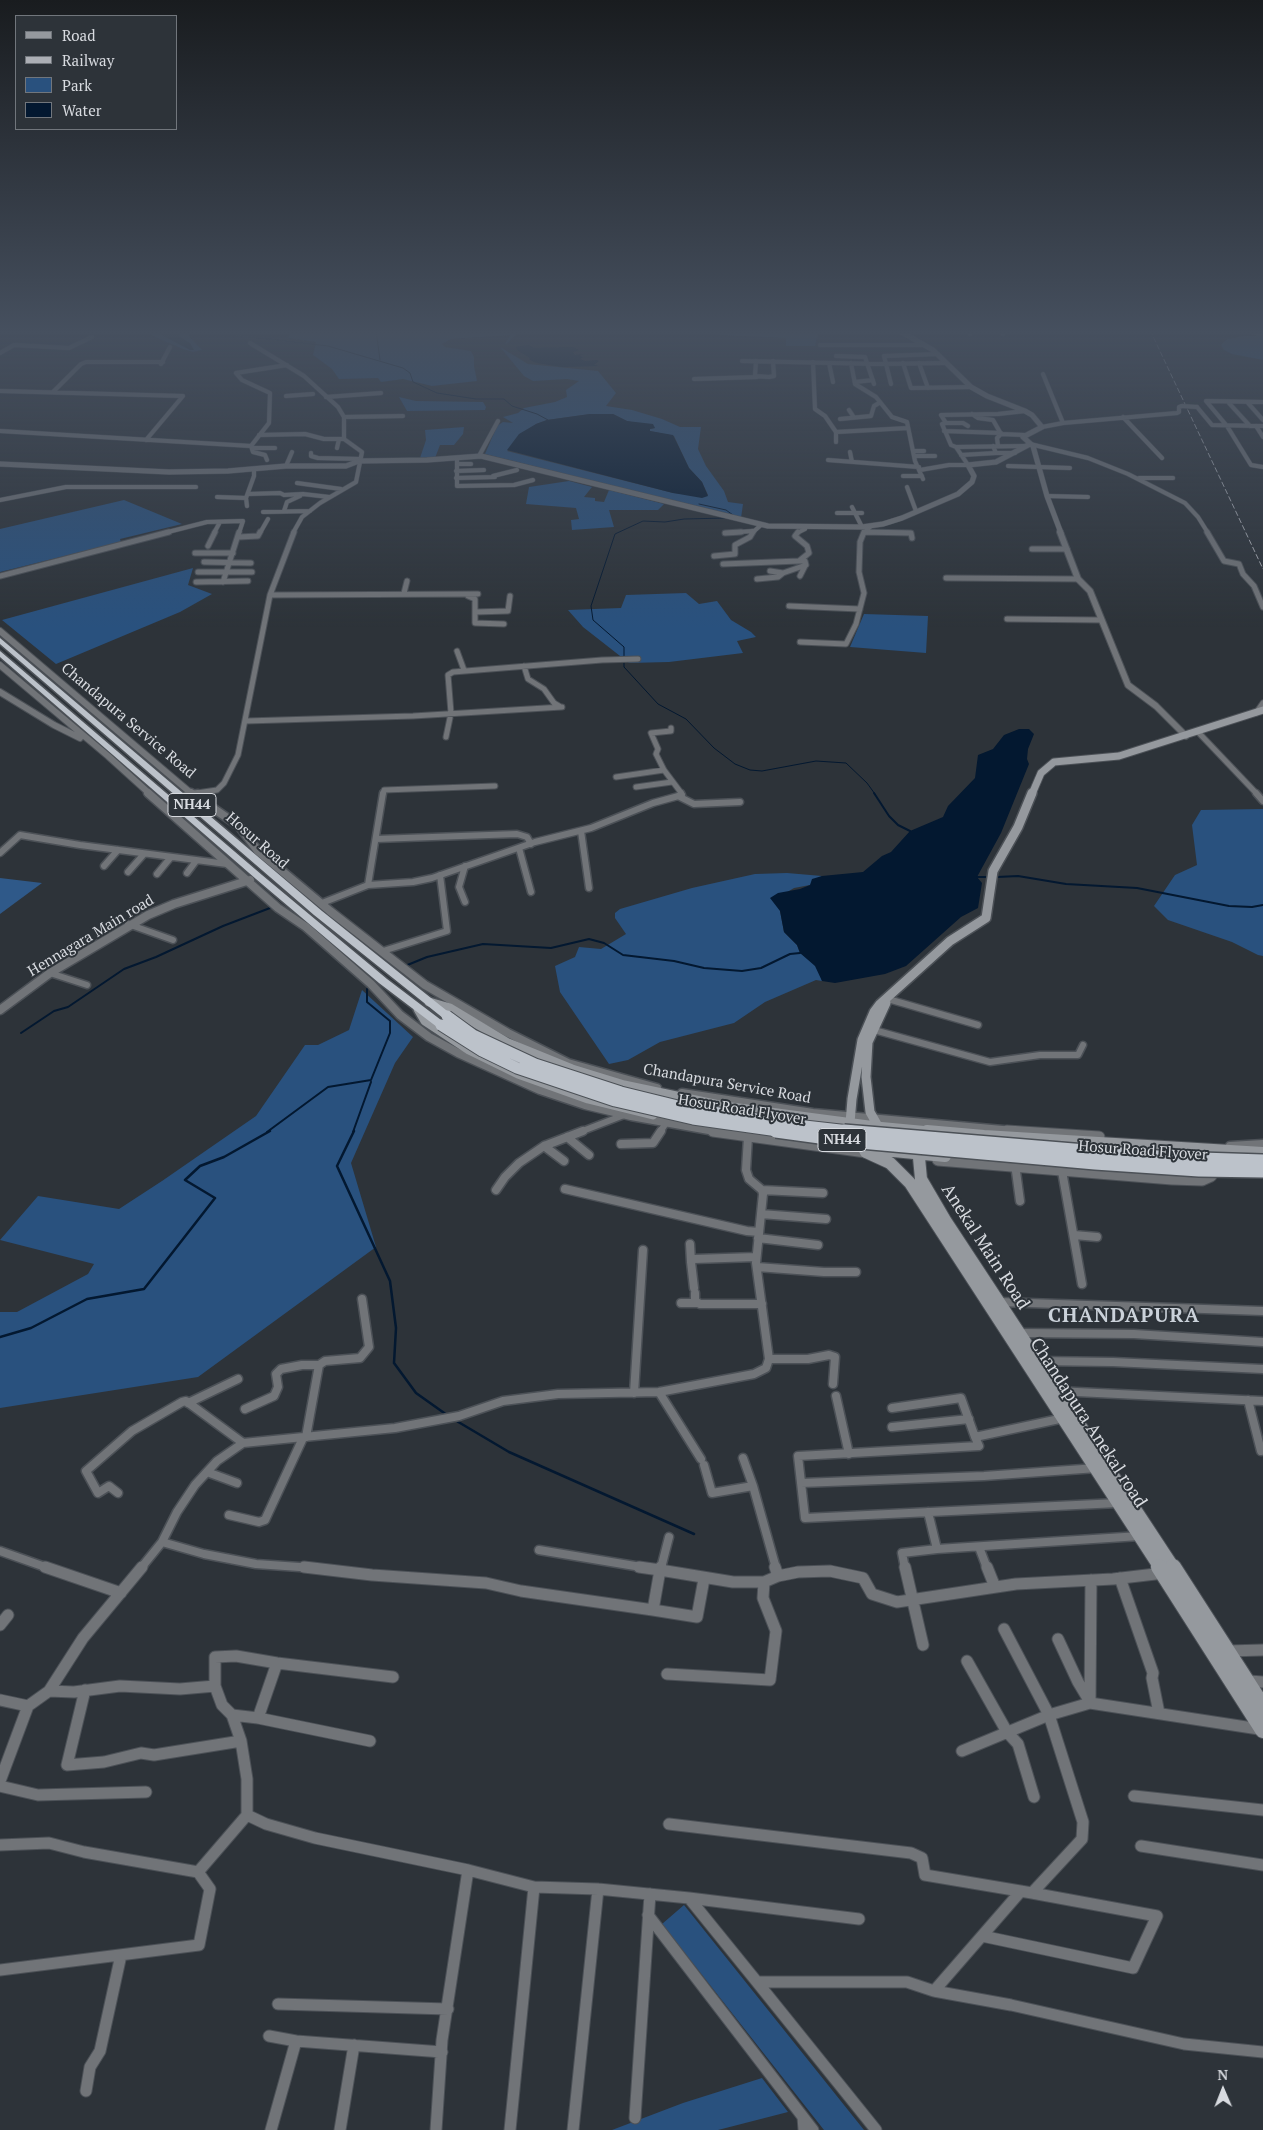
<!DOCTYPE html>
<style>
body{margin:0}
#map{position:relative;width:1263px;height:2130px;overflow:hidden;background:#2d3339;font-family:"PT Serif",serif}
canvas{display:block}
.legend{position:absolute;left:15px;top:15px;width:162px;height:115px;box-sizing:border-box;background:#2d3339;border:1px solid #71767c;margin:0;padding:6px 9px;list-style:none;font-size:15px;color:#d8dbe0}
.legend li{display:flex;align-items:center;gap:10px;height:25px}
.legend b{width:25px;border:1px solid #71767c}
.north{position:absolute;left:1198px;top:2065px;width:50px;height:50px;-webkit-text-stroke:4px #2d3339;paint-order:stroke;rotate:359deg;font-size:14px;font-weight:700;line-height:20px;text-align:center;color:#d8dbe0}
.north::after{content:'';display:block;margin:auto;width:18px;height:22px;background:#d8dbe0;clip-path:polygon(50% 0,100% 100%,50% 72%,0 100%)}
</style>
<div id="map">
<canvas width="1263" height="2130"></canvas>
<ul class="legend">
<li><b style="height:6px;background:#95999e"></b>Road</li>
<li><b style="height:6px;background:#acafb5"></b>Railway</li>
<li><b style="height:14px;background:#29517e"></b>Park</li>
<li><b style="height:14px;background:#031830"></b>Water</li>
</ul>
<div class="north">N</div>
</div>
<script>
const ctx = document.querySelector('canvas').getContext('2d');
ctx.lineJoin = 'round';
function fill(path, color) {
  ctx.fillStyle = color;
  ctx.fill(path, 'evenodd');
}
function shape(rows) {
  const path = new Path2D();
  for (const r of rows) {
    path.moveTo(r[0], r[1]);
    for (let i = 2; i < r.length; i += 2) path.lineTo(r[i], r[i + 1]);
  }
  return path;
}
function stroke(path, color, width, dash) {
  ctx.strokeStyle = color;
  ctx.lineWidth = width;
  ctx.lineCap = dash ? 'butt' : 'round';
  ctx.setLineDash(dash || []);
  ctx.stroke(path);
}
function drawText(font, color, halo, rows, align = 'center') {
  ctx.font = font + ' "PT Serif",serif';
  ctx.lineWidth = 4;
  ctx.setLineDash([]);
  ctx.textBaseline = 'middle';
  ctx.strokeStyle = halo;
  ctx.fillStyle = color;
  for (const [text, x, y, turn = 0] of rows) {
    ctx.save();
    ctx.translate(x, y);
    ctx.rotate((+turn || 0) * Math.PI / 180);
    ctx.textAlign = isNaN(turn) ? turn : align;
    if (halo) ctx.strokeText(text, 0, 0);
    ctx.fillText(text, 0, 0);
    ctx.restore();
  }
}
const green = shape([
 [146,330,188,330,189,336,202,350,193,352,183,349,155,337],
 [293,330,510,330,520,331,508,343,505,344,510,335,451,339,442,344,445,347,471,351,474,357,474,366,477,381,432,386,403,379,381,382,378,378,339,379,332,369,313,355,316,342,288,338],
 [661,330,894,330,900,334,818,334,815,346,786,346,786,338,663,332],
 [1244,336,1263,336,1263,360,1232,354,1224,350,1221,345,1227,339],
 [500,347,528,364,598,371,616,393,606,406,632,410,662,419,680,427,701,427,698,449,706,466,724,491,728,502,743,504,741,518,485,454,497,426,503,422,513,423,503,417,518,413,524,408,555,402,567,397,566,390,579,381,567,379,533,381,524,376],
 [590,414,613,414,627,421,655,428,650,429,650,431,674,436,689,468,702,482,708,495,673,493,507,451,536,424,547,420],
 [399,397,416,401,483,402,486,407,485,410,407,411],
 [464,427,463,434,454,445,440,445,435,458,420,458,426,440,425,430],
 [569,481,592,487,584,497,595,498,595,501,604,502,609,490,664,504,658,510,609,510,614,527,572,530,571,520,579,519,576,508,526,504,529,487],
 [124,500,182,524,120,539,121,542,0,572,0,529],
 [193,568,188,585,212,594,180,612,56,664,2,620],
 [686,593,699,604,717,601,731,620,751,632,756,637,737,641,743,653,669,662,629,663,583,627,568,610,621,608,626,595],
 [864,614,928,616,926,653,850,647],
 [1263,809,1263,956,1258,955,1232,942,1168,920,1154,906,1175,875,1197,865,1192,825,1201,810],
 [787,873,822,876,810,885,794,888,789,891,780,911,784,932,797,945,800,953,818,965,822,981,816,980,765,1002,734,1023,660,1042,628,1060,609,1064,560,992,555,966,575,957,579,947,601,949,626,934,615,918,615,913,620,909,692,888,755,874],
 [362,990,413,1037,395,1063,351,1163,376,1247,198,1377,0,1408,0,1312,17,1312,88,1274,94,1264,0,1240,38,1196,119,1209,162,1181,256,1116,305,1045,318,1045,349,1030],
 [684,1905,864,2130,824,2130,662,1924],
 [762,2078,788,2112,718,2130,612,2130,683,2103]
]);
const forest = shape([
 [0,878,42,883,0,914]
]);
const water = shape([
 [157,330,178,330,180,337,190,343,194,350,190,350,154,331],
 [528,345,535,348,573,347,579,350,573,352,575,355,584,354,579,356,583,357,580,359,585,361,597,360,599,361,594,365,599,366,562,367,537,363,532,361,529,359,530,358,517,350,516,347],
 [590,414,613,414,627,421,653,424,655,428,650,429,650,431,673,435,689,468,702,482,708,496,702,498,673,493,507,450,519,434,536,424,547,420],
 [1019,729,1029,729,1034,734,1028,749,1027,759,1029,764,1001,833,977,877,982,883,978,908,961,917,906,966,885,974,835,983,822,981,815,966,800,953,797,945,784,932,780,911,770,898,778,893,800,889,810,885,812,879,822,876,863,872,882,856,891,852,910,831,943,817,948,806,975,778,978,755,993,749,1004,735]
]);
const streamFar2 = shape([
 [192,330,328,346,403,368,410,373,413,382,437,393,476,399,504,399,512,406,537,414,548,420],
 [376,330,380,360],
 [699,504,726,510,733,515,731,515],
 [727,518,684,519,665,522,643,521,615,534,591,606,593,620,624,647,624,667,658,704,686,719,714,748,735,764,750,770,762,771,816,761,846,763,867,783,875,794]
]);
const streamFar1 = shape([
 [874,793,889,816,898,825,910,831],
 [977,877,989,877],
 [997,877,1018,876,1066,884,1137,888,1229,906,1252,907,1263,905],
 [405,966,427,957,483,944,551,948,589,939,604,943,623,955,674,961,704,968,742,971,761,968,790,954,800,953],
 [21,1033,54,1011,68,1007,124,969,156,957,223,926,270,908],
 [267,1132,328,1087,371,1080,390,1033,390,1021,367,1002,367,989,371,986],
 [353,1132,371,1082]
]);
const stream = shape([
 [354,1131,337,1166,390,1281,396,1328,394,1363,416,1393,447,1415],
 [0,1337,31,1328,87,1299,144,1289,215,1198,185,1180,200,1166,224,1157,270,1131],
 [455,1420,509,1452,694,1534]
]);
const minorFar4 = shape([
 [969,330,970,334],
 [1001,330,1003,334],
 [250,343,304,376,338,407,344,417,344,439,362,452,356,482,320,503,302,517,293,533],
 [820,345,925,345],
 [0,353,14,345,69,348,92,337],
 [836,356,865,357,874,384],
 [742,361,880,364,945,363],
 [756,361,755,376,769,377,774,376,773,361],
 [813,362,815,409,825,416,836,432],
 [829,363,833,382],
 [851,363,855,384,876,397,892,417,907,422,915,461,923,479],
 [903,363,911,388,971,387],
 [919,363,928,388],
 [161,364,170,347],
 [1043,374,1063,423],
 [694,379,757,377],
 [855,382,873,380],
 [891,384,884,356,938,354],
 [0,391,183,396,146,440],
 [53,392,81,364,86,362,163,362],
 [286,396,313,394],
 [326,397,381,393],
 [1228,402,1250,426],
 [1263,402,1206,401,1227,426,1251,465,1263,467],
 [1248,403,1263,420],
 [1197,407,1212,425,1263,426],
 [849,410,853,416],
 [972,414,978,418,993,420,1001,434,997,438,998,446],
 [344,417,403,416],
 [1123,417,1162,458],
 [840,419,871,416,874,406,879,403],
 [946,423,963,423,968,426],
 [1256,426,1263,437],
 [1042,427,1063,423,1177,413,1179,412,1179,407,1182,406],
 [0,431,251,446],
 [944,431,1001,433],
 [1001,434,1024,435],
 [259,435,305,434,324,439,344,439],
 [836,442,836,432,908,428],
 [1030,444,1088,458,1128,474,1185,503,1198,517,1208,533],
 [251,446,269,423,270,393,242,380,236,373,287,365],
 [251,446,253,452,265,455,267,460],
 [956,447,1025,446],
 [252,448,275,448],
 [337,448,339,439],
 [913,451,924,451],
 [850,452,852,462],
 [311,453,311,456,318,458,360,459],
 [996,453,1015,453],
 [961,455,996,453,993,446],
 [479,456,498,421],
 [914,456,935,456],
 [457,458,457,486,514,485,533,480],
 [828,460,919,467],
 [457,464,471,464],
 [968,465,956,447,951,445,942,424,946,423,941,415,998,414,1025,411],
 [286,466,292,452],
 [1008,466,1070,468],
 [920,470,949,465,968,465],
 [456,471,484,470],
 [903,476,922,476],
 [456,478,495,477,493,476,517,470],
 [1139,478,1173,478],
 [297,483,341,489],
 [907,487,916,511],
 [248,494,280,493,284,495,303,494,329,497],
 [1047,496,1088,497],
 [217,497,246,498],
 [0,500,66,487,196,487],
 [247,506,246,498,254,476,254,469],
 [852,507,862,527],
 [284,511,287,502,300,496],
 [263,512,310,511],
 [837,513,862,513],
 [864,532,911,533],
 [164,533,207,522,243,521,239,533],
 [214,533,220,522],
 [260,533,268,519],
 [725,533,753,531],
 [752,533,761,525],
 [797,533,805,529,804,527],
 [864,533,870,527]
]);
const minorFar3 = shape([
 [864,532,911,533,912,538],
 [1207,532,1224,561,1239,564,1243,574,1254,586,1263,607],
 [725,533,741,532],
 [239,537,258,536,260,532],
 [208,546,215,532],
 [1032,549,1067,549],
 [195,553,233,553],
 [714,556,735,554,735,545,750,537,753,532],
 [204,562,251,563],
 [723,564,799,561,809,553,807,546,795,536,798,532],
 [770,571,783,573],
 [198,572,252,572],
 [0,576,169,532],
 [800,576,805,566],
 [946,578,1078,579],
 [757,579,778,577,783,573,806,565,805,561,799,561],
 [196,582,248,581],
 [223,582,239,532],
 [404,593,407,581],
 [270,595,478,594],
 [468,596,475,599,475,623,504,624],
 [789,606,860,609],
 [475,612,508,611,510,596],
 [1007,619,1101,620],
 [800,642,846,644,856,624,864,593,859,572,860,542,864,532],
 [457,651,464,670],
 [524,666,528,679,544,689,554,703,559,706],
 [1256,713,1263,703],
 [246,721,413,716,562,707],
 [1198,732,1257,794],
 [446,737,451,713,448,675,453,672,602,660,638,659],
 [664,770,656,754,658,749,651,733,671,731,671,728],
 [616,777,664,770,682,794],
 [636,787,672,782],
 [190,794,217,790,224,783,238,755,270,595,294,532],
 [383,794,384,790,495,786]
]);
const minorFar2 = shape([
 [1256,793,1263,801],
 [181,796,198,793],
 [678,796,694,804,740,802],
 [581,831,589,888],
 [376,839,517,834,527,837,531,844],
 [519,848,531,892],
 [0,853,20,835,80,845,227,864],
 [104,866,118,850],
 [465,866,459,887,465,902],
 [128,872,144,854],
 [187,873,196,861],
 [157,874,171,857],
 [368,885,383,793],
 [322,903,368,885,413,882,432,878,535,842,591,828,653,803,682,795,681,793],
 [128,924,173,940],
 [383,951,447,931,440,875],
 [50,973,87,985],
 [888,999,978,1025],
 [874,1030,990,1062,1040,1055,1078,1055,1083,1045],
 [580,1132,624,1115],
 [660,1132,666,1123]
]);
const minorFar1 = shape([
 [567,1137,589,1155],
 [621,1144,653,1143,661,1131],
 [544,1146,564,1161],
 [1230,1146,1263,1144],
 [1015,1164,1020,1201],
 [1062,1171,1082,1284],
 [565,1189,747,1231,759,1232],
 [496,1190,505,1177,519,1163,544,1146,583,1131],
 [762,1190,823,1193],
 [761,1214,826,1219],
 [1074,1235,1097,1237],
 [758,1238,818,1245],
 [690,1244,691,1262],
 [757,1267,824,1272,856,1272],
 [694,1288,691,1262,694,1259,756,1257],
 [695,1293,695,1301,700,1304,762,1304],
 [999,1302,1263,1311],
 [681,1303,697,1303],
 [1019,1333,1134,1334,1263,1342],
 [769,1359,808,1359,829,1355,835,1357,833,1384],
 [1037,1361,1113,1362,1263,1369],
 [1056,1391,1263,1401],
 [659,1392,701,1459],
 [634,1393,643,1250],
 [836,1396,849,1454],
 [1248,1400,1261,1451],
 [188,1403,238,1379],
 [892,1408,961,1398,975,1437],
 [245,1409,274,1396,278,1387,276,1374,281,1369,302,1365,319,1365],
 [1064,1418,975,1437,979,1446,798,1456,805,1518,1118,1503],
 [892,1427,969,1419],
 [306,1437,319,1365,325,1361,360,1358,369,1347,362,1299],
 [743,1458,753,1486,776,1568],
 [704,1465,712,1493,753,1486],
 [207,1472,237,1483],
 [801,1483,984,1476,1097,1468],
 [118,1493,109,1486,98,1493,86,1471,132,1431,182,1402,186,1401,243,1443],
 [928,1512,937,1549,1140,1536],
 [229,1515,259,1522,265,1520,303,1438],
 [162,1542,204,1554,256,1564,314,1568],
 [979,1547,987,1568],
 [539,1550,647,1568],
 [0,1551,48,1568],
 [141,1568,162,1542,177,1512,195,1485,217,1461,243,1443,395,1428,459,1416,503,1401,558,1394,659,1392,754,1374,766,1368,769,1359,756,1263,763,1194,762,1190,749,1179,746,1170,748,1137],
 [661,1568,669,1537],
 [905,1568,902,1553,937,1549]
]);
const minor = shape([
 [45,1567,121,1593],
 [304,1567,372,1575,486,1583,521,1591,653,1610,660,1570,733,1582,764,1582,778,1576,798,1572,830,1571,863,1578,872,1594,897,1602,1016,1584,1113,1579,1164,1573],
 [639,1567,660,1570,661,1567],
 [775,1567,778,1576],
 [905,1567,923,1645],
 [987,1567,995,1587],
 [1120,1578,1153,1673,1152,1678,1159,1713],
 [653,1610,697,1617,704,1579],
 [0,1625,8,1615],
 [1058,1639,1078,1682,1090,1702],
 [1228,1651,1263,1650],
 [967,1661,1007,1732,1018,1744,1034,1797],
 [667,1674,770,1680,776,1631,763,1598,764,1582],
 [393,1677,277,1663,236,1656,215,1657,215,1686,222,1705,232,1715,241,1741,247,1779,247,1815,266,1824,315,1838,468,1870,534,1887,598,1889,689,1898,757,1982,907,1982,934,1991,1011,2005,1184,2044,1263,2052],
 [1249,1681,1263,1682],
 [85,1690,67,1765,104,1762,141,1753,154,1755,241,1741],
 [49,1691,74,1692,120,1686,180,1689,215,1686],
 [0,1700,28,1706],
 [1090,1703,1091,1580],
 [232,1715,258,1718,370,1741],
 [258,1718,277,1663],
 [962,1751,1049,1715,1090,1703,1259,1729],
 [0,1781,28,1706,49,1691,83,1638,142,1567],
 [0,1786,38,1795,146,1792],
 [1134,1796,1263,1810],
 [669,1824,911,1853,922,1858,925,1875,1032,1893,1082,1839,1083,1822,1049,1715,1004,1629],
 [0,1845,49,1843,84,1852,198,1872,210,1889,199,1945,0,1970],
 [1141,1846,1263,1865],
 [198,1872,247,1815],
 [689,1898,859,1919],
 [648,1915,813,2130],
 [982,1936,1133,1968,1157,1916,1032,1893],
 [757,1982,876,2130],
 [934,1991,1021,1891],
 [278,2004,448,2009],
 [269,2036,296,2041],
 [86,2091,90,2067,100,2051,121,1955],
 [803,2117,804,2130],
 [635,2118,650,1894],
 [271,2130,296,2041,442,2052],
 [340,2130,354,2045],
 [436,2130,442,2040,468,1870],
 [510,2130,534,1887],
 [573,2130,598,1889]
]);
const tertiaryFar3 = shape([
 [898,330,933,350,971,387,987,396,1025,411,1032,415,1042,427,1023,437,1033,446,1047,496,1061,533],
 [1246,330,1263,334],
 [0,464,169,472,228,471,286,466,346,466,359,461,427,460,481,456,768,526,862,527,883,524,902,518,958,494,972,482,974,476,968,465,996,462,1030,444]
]);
const tertiaryFar2 = shape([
 [1060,532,1078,579,1090,591,1128,685,1156,706,1186,736],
 [0,631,192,794],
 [0,665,108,756,150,794],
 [0,692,54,725,80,738]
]);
const tertiaryFar1 = shape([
 [148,793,278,908,306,927,371,984,400,1015,429,1037,458,1053,540,1090,585,1105,631,1116,720,1132],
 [191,793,239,826,258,851,330,911,425,985,508,1033,568,1063,657,1088],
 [0,1010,50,973,148,915,174,904,250,880],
 [682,1093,813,1113,1025,1132]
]);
const tertiary = shape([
 [713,1131,866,1152],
 [1007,1131,1099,1137],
 [938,1160,1172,1179,1202,1180,1211,1176]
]);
const secondaryFar3 = shape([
 [1032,794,1041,773,1054,762,1119,756,1263,710]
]);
const secondaryFar2 = shape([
 [429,1002,450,1008,508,1043,572,1069,624,1085,724,1106,876,1126,940,1132],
 [418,1009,425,1021,469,1050,518,1074,588,1099,653,1115],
 [878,1126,870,1112,866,1077,868,1042,886,1003],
 [855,1132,850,1123,852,1099,862,1040,874,1012,880,1004,950,941,986,918,993,871,1018,827,1032,793]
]);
const secondaryFar1 = shape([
 [854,1131,866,1152,890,1163,910,1183,1160,1568],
 [927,1131,984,1136,1263,1153],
 [918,1147,921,1179,945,1220,1174,1568],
 [873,1149,945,1156]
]);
const secondary = shape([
 [1159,1567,1263,1730],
 [1173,1567,1263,1707]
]);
const trunk = shape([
 [0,638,322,911,451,1014,452,1016,451,1018,443,1018,314,915,0,644,0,638],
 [0,651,262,875,387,979,445,1023,446,1025,445,1027,437,1027,379,983,256,879,0,657,0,651]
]);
const rail = shape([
 [1150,330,1263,569]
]);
const minorBridge = shape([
 [1182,406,1197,407]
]);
const trunkBridgeFar1 = shape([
 [447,1016,473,1035,535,1064,621,1092,682,1107,787,1124,858,1132],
 [441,1025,482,1051,517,1068,615,1101,693,1119,785,1132]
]);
const trunkBridge = shape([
 [776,1131,849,1141,1095,1163,1199,1170,1263,1171],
 [844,1131,1170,1158,1263,1161]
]);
const shields = [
 [192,805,48],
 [842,1140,48]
];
const shieldNames = [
 ["NH44",192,805],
 ["NH44",842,1140]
];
const streetNames = [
 ["Chandapura Service Road",128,721,40],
 ["Hosur Road",257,841,41],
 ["Hennagara Main road",91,936,-31],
 ["Chandapura Service Road",727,1084,10],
 ["Hosur Road Flyover",742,1110,9],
 ["Hosur Road Flyover",1143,1151,4]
];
const nearStreetnames = [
 ["Anekal Main Road",985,1247,57],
 ["Chandapura Anekal road",1088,1423,57]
];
const districtNames = [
 ["CHANDAPURA",1124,1316]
];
fill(green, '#29517e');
fill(forest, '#2f5989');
fill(water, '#031830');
stroke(streamFar2, '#031830', 1);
stroke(streamFar1, '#031830', 2);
stroke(stream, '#031830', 2.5);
stroke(minorFar4, '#4c5157', 5);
stroke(minorFar3, '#4c5157', 7);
stroke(minorFar2, '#4c5157', 9);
stroke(minorFar1, '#4c5157', 11);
stroke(minor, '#4c5157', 13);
stroke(tertiaryFar3, '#4c5157', 6);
stroke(tertiaryFar2, '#4c5157', 8);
stroke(tertiaryFar1, '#4c5157', 11);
stroke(tertiary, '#4c5157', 13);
stroke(secondaryFar3, '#4c5157', 9);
stroke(secondaryFar2, '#4c5157', 12);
stroke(secondaryFar1, '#4c5157', 14);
stroke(secondary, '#4c5157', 18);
stroke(trunk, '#4c5157', 3);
stroke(minorFar4, '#717478', 4);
stroke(minorFar3, '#717478', 5);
stroke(minorFar2, '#717478', 6);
stroke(minorFar1, '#717478', 8);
stroke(minor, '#717478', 11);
stroke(tertiaryFar3, '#717478', 5);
stroke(tertiaryFar2, '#717478', 6);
stroke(tertiaryFar1, '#717478', 8);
stroke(tertiary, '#717478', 11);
stroke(secondaryFar3, '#95999e', 7);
stroke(secondaryFar2, '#95999e', 9);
stroke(secondaryFar1, '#95999e', 12);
stroke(secondary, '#95999e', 16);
fill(trunk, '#bcc2ca');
stroke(rail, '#acafb5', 1, [5.5, 2.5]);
stroke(minorBridge, '#4c5157', 5, []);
stroke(trunkBridgeFar1, '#4c5157', 13, []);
stroke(trunkBridge, '#4c5157', 16, []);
stroke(minorBridge, '#717478', 4);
stroke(trunkBridgeFar1, '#bcc2ca', 11);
stroke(trunkBridge, '#bcc2ca', 13);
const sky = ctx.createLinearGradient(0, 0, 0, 628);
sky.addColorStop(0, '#191c1f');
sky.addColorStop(0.53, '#46505f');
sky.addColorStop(1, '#46505f00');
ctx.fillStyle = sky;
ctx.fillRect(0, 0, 1263, 628);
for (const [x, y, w] of shields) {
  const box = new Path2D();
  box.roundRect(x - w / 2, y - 11.5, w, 23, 4);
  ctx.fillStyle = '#2d3339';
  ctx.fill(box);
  stroke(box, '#d8dbe0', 1);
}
drawText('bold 14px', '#d8dbe0', null, shieldNames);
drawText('15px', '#d8dbe0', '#2d3339', streetNames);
drawText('18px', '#d8dbe0', '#2d3339', nearStreetnames);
ctx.letterSpacing = '1px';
drawText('bold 20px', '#cbd2da', '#2d3339', districtNames);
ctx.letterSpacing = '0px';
</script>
